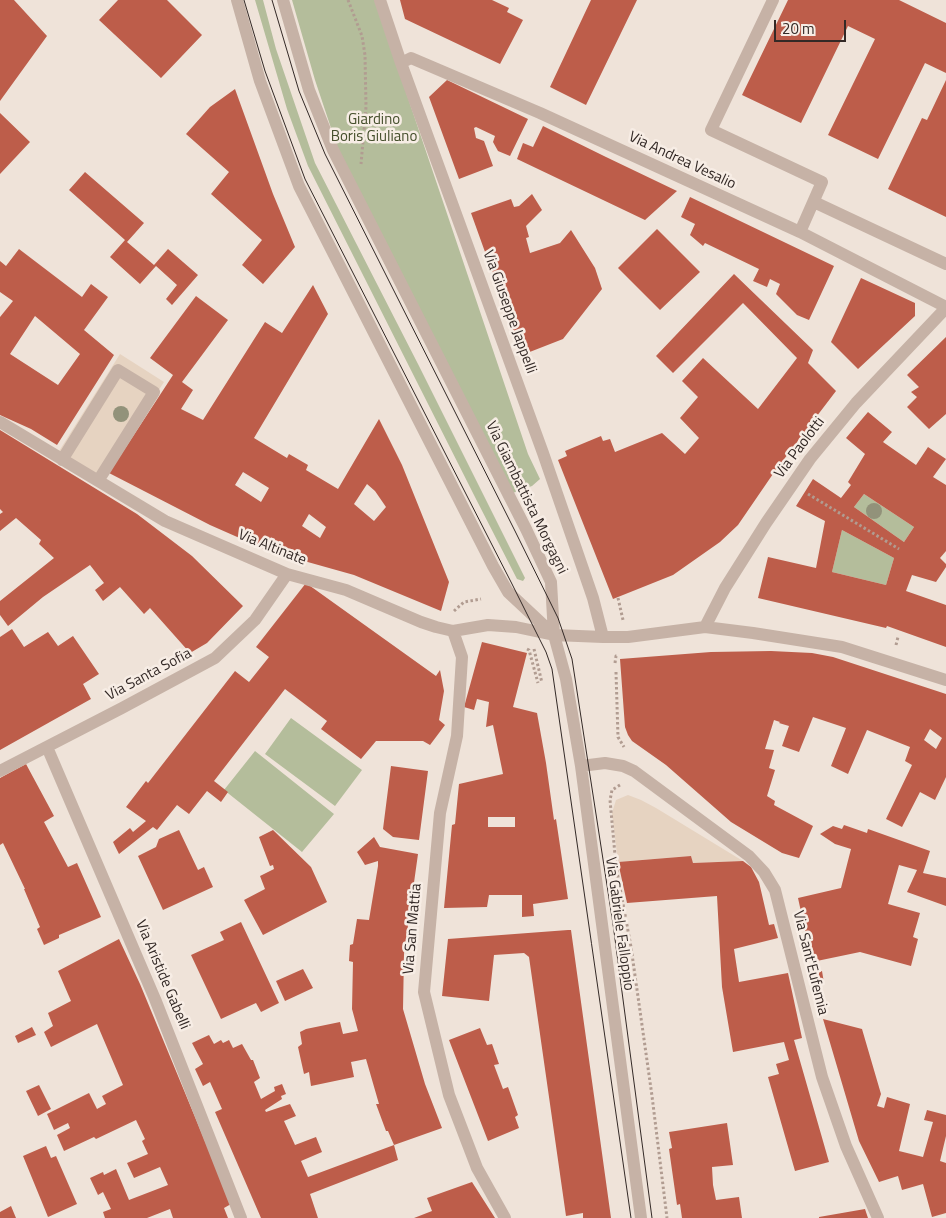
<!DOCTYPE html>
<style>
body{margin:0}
#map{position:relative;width:946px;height:1218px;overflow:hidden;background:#efe3d9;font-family:"Titillium Web",sans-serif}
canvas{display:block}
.scale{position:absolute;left:774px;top:20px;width:72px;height:22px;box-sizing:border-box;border:2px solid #332926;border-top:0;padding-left:6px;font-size:15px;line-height:18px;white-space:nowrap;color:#332926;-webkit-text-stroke:4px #f7ede5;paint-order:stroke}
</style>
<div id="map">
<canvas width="946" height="1218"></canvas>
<div class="scale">20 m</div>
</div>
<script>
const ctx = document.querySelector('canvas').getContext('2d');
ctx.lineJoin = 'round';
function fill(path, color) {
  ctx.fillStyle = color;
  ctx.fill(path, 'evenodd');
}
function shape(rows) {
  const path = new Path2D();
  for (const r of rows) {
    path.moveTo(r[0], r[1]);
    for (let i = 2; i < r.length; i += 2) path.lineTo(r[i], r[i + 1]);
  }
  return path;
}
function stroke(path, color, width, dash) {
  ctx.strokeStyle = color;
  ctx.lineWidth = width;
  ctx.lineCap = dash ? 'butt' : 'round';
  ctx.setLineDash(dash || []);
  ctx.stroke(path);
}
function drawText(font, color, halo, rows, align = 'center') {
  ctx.font = font + ' "Titillium Web",sans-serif';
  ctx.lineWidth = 5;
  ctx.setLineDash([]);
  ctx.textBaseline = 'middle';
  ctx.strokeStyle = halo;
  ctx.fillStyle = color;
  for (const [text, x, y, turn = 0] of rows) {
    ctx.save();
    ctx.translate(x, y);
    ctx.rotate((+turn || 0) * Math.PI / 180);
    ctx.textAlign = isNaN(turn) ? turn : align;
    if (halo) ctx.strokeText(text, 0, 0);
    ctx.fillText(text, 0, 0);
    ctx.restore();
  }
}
const green = shape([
 [255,0,263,0,276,49,315,163,418,364,525,578,523,581,517,579,477,501,308,166,287,109],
 [292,0,375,0,528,454,540,479,532,486,507,495,337,146,315,80],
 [864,494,914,527,904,542,854,507],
 [842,530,894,558,886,585,832,572],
 [291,718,362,770,335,806,265,754],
 [255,751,334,814,302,852,224,790]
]);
const plaza = shape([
 [120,354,164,382,99,482,56,456],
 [628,795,641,800,656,808,743,861,693,863,691,856,618,862,612,813,616,800]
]);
const building = shape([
 [0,0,14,0,47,36,0,101],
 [118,0,167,0,202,35,161,78,99,20],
 [400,0,492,0,509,8,507,12,523,20,500,64,405,19],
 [591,0,637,0,586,105,550,87],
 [788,0,899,0,946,23,946,73,925,63,878,159,828,135,875,39,848,26,801,123,742,95],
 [447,80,528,119,510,156,498,151,493,142,495,136,476,127,474,128,476,138,484,141,493,166,459,179,429,97],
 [946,80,946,217,888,189,922,118,927,120],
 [235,89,273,194,295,247,263,284,242,265,262,240,211,194,229,172,186,134,210,107],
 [0,113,30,142,0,174],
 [543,126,606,157,677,191,645,220,517,159,523,143,533,147],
 [85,172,144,223,127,242,154,265,168,249,198,275,172,305,166,299,177,285,156,266,140,284,110,257,125,240,69,190],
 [532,194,542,210,526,226,529,237,526,238,530,253,560,243,571,230,595,268,602,289,563,339,522,355,471,213,511,199,514,207,519,206],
 [690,197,834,266,809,320,797,315,776,294,780,284,770,279,767,287,753,281,759,269,705,243,703,246,690,235,695,224,681,217],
 [657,229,700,272,660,310,618,268],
 [19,249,82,297,91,284,108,297,84,330,114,355,57,445,31,429,0,415,0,317,13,301,0,292,0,261,6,266],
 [35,316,80,354,58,385,10,354],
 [734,274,813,350,808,363,836,391,775,471,738,525,720,542,673,575,613,599,558,460,567,456,565,451,601,436,603,441,610,439,615,452,662,433,685,454,699,438,680,418,698,397,682,381,703,358,758,409,797,358,743,303,673,373,656,356],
 [861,278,915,303,915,316,858,369,831,342],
 [313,285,328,314,254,438,287,458,289,454,308,465,306,470,338,489,379,419,402,465,449,582,441,611,354,575,297,559,294,562,210,525,109,473,173,375,150,358,196,296,228,320,182,382,193,390,181,409,203,420,265,322,282,333],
 [243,472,269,488,261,502,235,485],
 [367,484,375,491,386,507,374,521,354,504],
 [309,514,326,527,320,538,302,526],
 [946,337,946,414,929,429,907,407,917,397,911,392,919,387,907,375],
 [868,412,892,432,883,442,916,465,928,447,946,459,933,477,946,485,946,551,940,558,946,564,946,567,936,582,912,575,906,591,946,605,946,647,887,626,886,628,758,598,768,557,816,568,825,521,796,506,813,479,841,498,851,485,848,482,865,454,846,438],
 [864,494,914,527,904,542,854,507],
 [842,530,894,558,886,585,832,572],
 [0,430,137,514,192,556,243,606,207,643,190,653,150,608,144,614,120,587,103,601,95,590,104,583,90,565,43,597,8,626,0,615,0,601,54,558,39,544,41,540,16,518,0,531,0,514,3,512,0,509],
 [306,583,436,676,440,670,444,691,439,720,445,725,430,745,423,741,376,741,361,759,321,729,327,721,285,689,214,781,228,792,221,802,207,791,189,814,177,805,157,830,153,827,119,854,113,842,130,828,133,832,146,821,126,807,146,781,148,783,235,671,249,682,269,657,256,647],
 [12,629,24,647,48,632,58,646,73,636,99,674,83,684,91,699,0,750,0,637],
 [482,642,527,653,513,707,537,713,546,763,554,820,556,819,568,899,533,904,534,916,522,917,522,895,489,895,487,907,444,908,452,825,455,824,459,784,503,774,493,725,486,727,489,702,477,699,474,710,464,707],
 [488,817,515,817,515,827,488,827],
 [771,651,812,653,833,657,946,694,946,777,935,800,920,792,902,827,886,819,912,765,905,761,910,747,867,730,848,774,831,766,846,728,813,717,799,752,782,746,789,726,779,723,780,722,774,720,765,749,774,750,769,768,775,770,767,796,775,801,774,805,813,826,799,858,782,853,731,822,666,765,632,741,628,735,625,727,620,659,711,652],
 [930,729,942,738,936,749,924,740],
 [26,764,54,816,44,822,68,867,77,863,101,917,59,935,59,938,44,945,37,929,40,927,24,889,25,889,3,843,0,845,0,778],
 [391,766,428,771,419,840,393,837,383,829],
 [844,825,867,833,868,829,930,851,923,873,946,878,946,906,907,892,917,870,899,865,888,904,920,913,913,937,918,939,911,966,860,952,812,962,798,898,841,888,851,849,835,844,820,834,833,826,842,829],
 [179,830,198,870,204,867,213,887,163,910,138,856,156,847,159,839],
 [273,830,311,867,327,902,263,935,244,900,265,889,260,876,274,869,273,865,270,866,259,837],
 [374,837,380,847,418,854,404,954,403,1009,425,1084,442,1128,394,1145,398,1160,310,1194,318,1218,261,1218,215,1112,222,1109,210,1082,203,1086,195,1069,203,1064,192,1043,209,1035,214,1044,221,1040,223,1043,229,1040,233,1048,242,1044,251,1060,253,1060,260,1078,254,1082,261,1099,275,1091,274,1087,282,1084,286,1094,281,1096,282,1099,265,1110,266,1112,290,1104,296,1116,284,1121,295,1145,316,1137,322,1152,301,1161,308,1177,394,1145,388,1131,386,1131,376,1104,379,1104,366,1059,351,1062,354,1077,311,1086,309,1072,304,1074,298,1047,302,1044,300,1032,306,1029,340,1022,343,1034,358,1031,352,1009,353,962,349,961,350,945,353,944,357,919,369,920,378,866,378,861,365,865,357,852],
 [691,856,693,863,743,861,751,867,759,882,769,925,774,924,778,938,734,949,739,982,788,973,802,1038,794,1040,829,1162,795,1171,768,1077,779,1074,776,1064,789,1060,784,1042,733,1052,722,987,717,896,627,903,618,862],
 [241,922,279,1003,261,1012,256,1003,221,1019,191,955,224,940,220,932],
 [568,930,571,930,611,1218,583,1218,583,1213,566,1216,529,957,524,953,494,955,489,1001,442,996,448,939],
 [119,939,140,984,231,1204,224,1208,228,1218,173,1218,170,1209,147,1218,105,1218,103,1212,111,1209,103,1192,98,1195,90,1178,103,1172,104,1175,116,1169,129,1200,168,1185,160,1167,134,1178,127,1163,148,1154,142,1141,145,1139,136,1120,96,1139,94,1137,64,1151,57,1135,70,1128,68,1123,54,1130,47,1114,89,1093,97,1109,106,1104,102,1096,123,1085,97,1024,51,1047,44,1032,53,1026,48,1013,71,1001,58,971],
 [303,969,313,988,285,1001,276,981],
 [822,971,824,983,817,984,814,974],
 [823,1019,862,1029,881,1094,877,1106,884,1108,887,1097,910,1104,899,1151,923,1157,933,1122,924,1120,927,1110,946,1115,946,1136,940,1161,946,1163,946,1213,932,1217,923,1184,902,1190,898,1176,879,1182,859,1141],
 [32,1027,36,1035,18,1043,15,1036],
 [480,1028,487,1045,492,1044,499,1064,494,1065,503,1089,508,1087,518,1115,515,1117,519,1128,488,1141,449,1040],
 [39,1085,51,1109,38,1116,26,1091],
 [727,1123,733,1165,712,1167,713,1185,716,1200,739,1197,742,1218,682,1218,680,1204,677,1205,669,1149,672,1148,669,1132],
 [46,1146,51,1158,56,1156,77,1204,48,1217,23,1156],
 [472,1182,495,1218,414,1218,432,1211,427,1198],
 [11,1206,16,1218,0,1218,0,1212],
 [865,1209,868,1218,819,1218,819,1217]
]);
const path = shape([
 [348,0,362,36,365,55,366,107,361,164],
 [808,494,899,549],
 [618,598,623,620],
 [454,611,464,602,481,599],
 [896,645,898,637],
 [527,649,529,650,538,683],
 [534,649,542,683],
 [615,663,616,656,618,656],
 [616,672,618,737,624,747],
 [620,785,612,790,610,800,616,866,631,947,652,1096,667,1218]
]);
const minor = shape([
 [237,0,260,81,299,186,493,566,508,592,554,635],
 [283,0,309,90,333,150,526,529,551,582,554,635,566,679,581,766,641,1218],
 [380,0,401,63,543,453,593,598,603,637],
 [773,0,711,130,822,182,800,232],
 [401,63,411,58,540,113,800,232,946,307],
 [814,202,946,264],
 [0,422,165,521,287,574,346,590,421,622,436,627,453,631,488,625,516,627,554,635,603,637,628,637,705,627,753,633,842,647,946,680],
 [62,460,118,370,154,392,98,481],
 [705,627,725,588,766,523,810,459,856,403,946,308],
 [453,631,462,657,457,736,440,813,424,992,449,1095,477,1168,505,1218],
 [47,747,155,999,241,1218],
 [581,766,605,763,623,766,634,771,749,856,764,872,775,890,822,1077,846,1146,878,1218],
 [0,771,122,708,215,658,255,620,287,574]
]);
const tram = shape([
 [244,0,265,71,305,179,511,582,546,652,552,669,631,1218],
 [272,0,299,91,325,154,515,531,558,618,572,659,613,924,652,1218]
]);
const trees = [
 [121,414],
 [874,511]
];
const parkNames = [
 ["Giardino",374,120],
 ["Boris Giuliano",374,137]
];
const streetNames = [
 ["Via Andrea Vesalio",682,161,25],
 ["Via Giuseppe Jappelli",509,312,70],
 ["Via Paolotti",800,448,-53],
 ["Via Giambattista Morgagni",526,498,64],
 ["Via Altinate",272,548,22],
 ["Via Santa Sofia",149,675,-28],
 ["Via Gabriele Falloppio",619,924,82],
 ["Via San Mattia",413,929,-85],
 ["Via Sant'Eufemia",810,963,76],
 ["Via Aristide Gabelli",162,975,67]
];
fill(green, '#b4bd9b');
fill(plaza, '#e6d3c1');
fill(building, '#bd5d4a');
stroke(path, '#b19c91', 3, [2.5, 2.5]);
stroke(minor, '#c6b2a6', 12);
stroke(tram, '#332926', 1);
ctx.fillStyle = '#92927a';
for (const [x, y] of trees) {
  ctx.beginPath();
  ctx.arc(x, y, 8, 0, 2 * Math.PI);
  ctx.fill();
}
drawText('15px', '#454f2c', '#f7ede5', parkNames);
drawText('15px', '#332926', '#f7ede5', streetNames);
</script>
